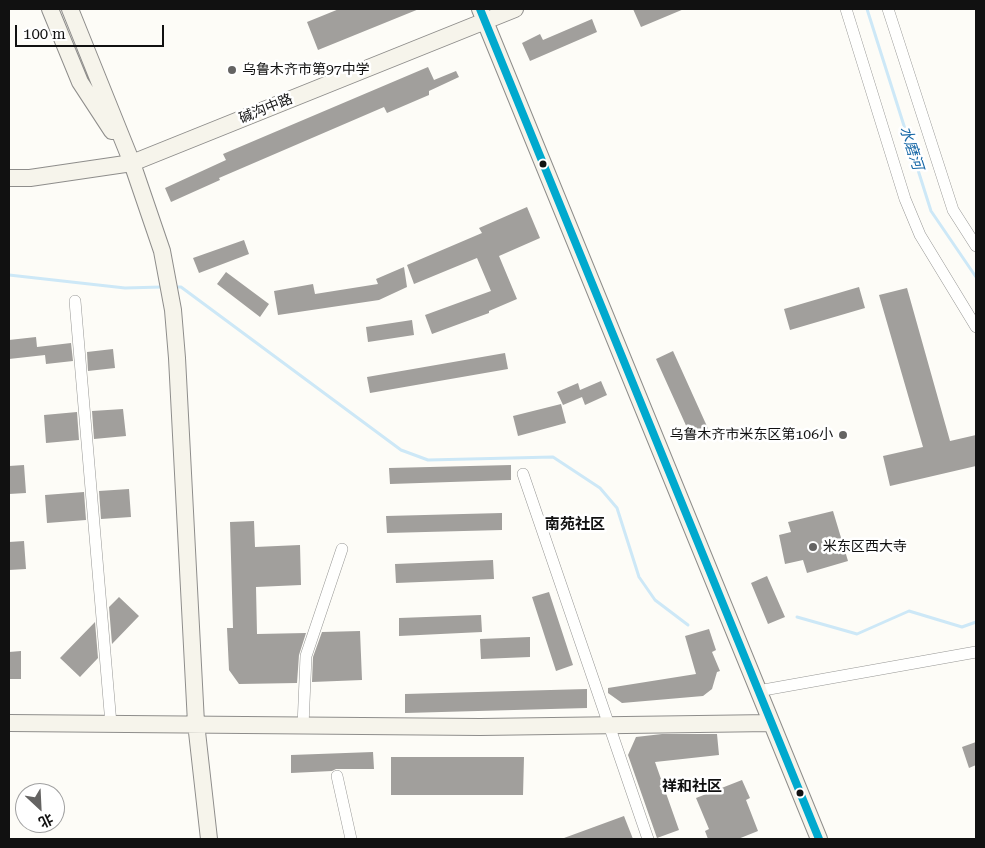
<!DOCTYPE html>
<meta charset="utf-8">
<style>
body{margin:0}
#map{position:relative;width:985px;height:848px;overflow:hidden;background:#fdfcf7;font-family:"Roboto Serif","Noto Sans SC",serif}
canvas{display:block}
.frame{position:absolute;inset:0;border:10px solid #111;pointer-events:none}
.north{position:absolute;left:15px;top:783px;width:50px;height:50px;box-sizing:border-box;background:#fff;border:1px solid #a0a0a0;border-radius:50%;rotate:155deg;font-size:14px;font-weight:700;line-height:20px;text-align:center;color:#111}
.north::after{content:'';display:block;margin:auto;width:18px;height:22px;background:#646362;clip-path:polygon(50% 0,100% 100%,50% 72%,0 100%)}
.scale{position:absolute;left:15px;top:25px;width:149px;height:22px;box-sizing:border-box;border:2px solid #111;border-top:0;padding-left:6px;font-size:15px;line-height:18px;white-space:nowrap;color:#111;-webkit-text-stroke:4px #fff;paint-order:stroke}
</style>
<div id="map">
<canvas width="985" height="848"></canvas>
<div class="frame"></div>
<div class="north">北</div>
<div class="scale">100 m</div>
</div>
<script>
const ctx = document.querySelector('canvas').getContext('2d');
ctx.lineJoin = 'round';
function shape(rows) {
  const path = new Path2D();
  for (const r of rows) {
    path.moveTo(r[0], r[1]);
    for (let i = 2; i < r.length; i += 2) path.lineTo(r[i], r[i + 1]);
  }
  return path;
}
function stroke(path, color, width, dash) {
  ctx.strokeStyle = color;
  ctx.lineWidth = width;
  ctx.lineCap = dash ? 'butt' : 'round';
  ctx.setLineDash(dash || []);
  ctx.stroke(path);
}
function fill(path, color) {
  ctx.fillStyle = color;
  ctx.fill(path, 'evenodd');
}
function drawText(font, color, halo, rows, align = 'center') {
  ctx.font = font + ' "Roboto Serif","Noto Sans SC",serif';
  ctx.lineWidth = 5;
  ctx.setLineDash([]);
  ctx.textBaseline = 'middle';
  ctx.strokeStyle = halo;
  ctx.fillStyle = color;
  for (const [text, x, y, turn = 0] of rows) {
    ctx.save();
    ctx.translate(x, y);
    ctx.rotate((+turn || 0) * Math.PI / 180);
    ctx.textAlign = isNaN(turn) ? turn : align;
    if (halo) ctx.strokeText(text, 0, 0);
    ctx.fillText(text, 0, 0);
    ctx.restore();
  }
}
const stream = shape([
 [867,9,931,211,976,277],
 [9,275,125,288,162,287],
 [174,287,181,287,401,450,428,460,553,457,600,488,617,508,639,577,655,600,688,625],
 [797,617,857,634,909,611,962,627,976,622]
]);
const building = shape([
 [339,9,419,9,318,50,307,22],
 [633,9,684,9,641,27],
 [592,19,597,32,530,61,522,43,540,34,543,40],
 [428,67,434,80,456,71,459,77,429,91,429,95,387,113,384,107,219,178,220,180,171,202,165,188,226,160,223,154],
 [527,207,540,238,499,256,517,299,489,311,489,313,432,334,425,315,491,291,477,258,414,284,407,265,482,233,479,228],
 [244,240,249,254,199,273,193,258],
 [404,267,407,287,379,300,278,315,274,291,313,284,315,294,378,284,376,279],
 [226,272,269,304,260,317,217,284],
 [859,287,865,308,790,330,784,309],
 [907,288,950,441,976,435,976,466,890,486,883,456,923,447,879,295],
 [412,320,414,335,368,342,366,327],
 [36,337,37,347,71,343,73,361,46,364,45,355,9,359,9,340],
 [113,349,115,368,88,371,87,352],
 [673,351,710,433,693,441,656,359],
 [505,353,508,369,370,393,367,377],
 [601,381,607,395,585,405,582,397,563,405,557,392,578,383,580,390],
 [561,404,566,423,518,436,513,416],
 [123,409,126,436,94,439,92,411],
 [77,412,79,440,46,443,44,415],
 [24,465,26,493,9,494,9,466],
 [511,465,511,480,390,484,389,468],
 [129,489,131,517,101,519,99,491],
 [84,492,86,520,47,523,45,495],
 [833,511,848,561,807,573,803,560,785,564,779,535,791,532,788,522],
 [502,513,502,530,387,533,386,516],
 [254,521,255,547,300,545,301,585,256,587,257,634,306,633,299,655,297,683,239,684,229,670,227,628,233,628,230,522],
 [24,541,26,569,9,570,9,542],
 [493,560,494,579,396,583,395,564],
 [767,576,785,617,768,624,751,583],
 [549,592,573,665,556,671,532,597],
 [119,597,139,616,112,644,109,607],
 [481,615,482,632,399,636,399,618],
 [95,622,98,658,80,677,60,658],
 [709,629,716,650,712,652,720,671,717,672,712,689,703,696,622,703,608,693,608,688,696,674,685,636],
 [360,631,362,680,312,682,313,657,322,632],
 [530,637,530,657,481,659,480,639],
 [21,651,21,679,9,679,9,652],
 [587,689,587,708,405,713,405,694],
 [662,734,717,734,719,755,655,762,679,830,657,838,628,755,636,737],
 [976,742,976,765,969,768,962,747],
 [373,752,374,769,336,769,332,771,291,773,291,755],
 [391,757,524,757,523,795,391,795],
 [742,780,750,798,746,800,758,831,738,839,708,839,705,831,709,829,696,798],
 [624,816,633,839,564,839,564,838]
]);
const street = shape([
 [846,9,905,199,920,235,976,327],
 [888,9,953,210,976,246],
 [75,301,111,724],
 [523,474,648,839],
 [758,691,976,652],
 [303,726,306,656,342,549],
 [337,776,351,839]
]);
const secondary = shape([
 [50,9,80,82,112,131],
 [70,9,132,163,162,251,173,310,177,358,196,723,209,839],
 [480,9,819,839],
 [9,178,30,178,132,163,515,9],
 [9,723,480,727,771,723]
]);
const bus1 = shape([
 [480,9,819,839]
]);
const markers = [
 [232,70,5,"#646362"],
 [543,164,4.5,"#111"],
 [843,435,5,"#646362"],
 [813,547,5,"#646362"],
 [800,793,4.5,"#111"]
];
const poiNames = [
 ["乌鲁木齐市第97中学",242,70],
 ["乌鲁木齐市米东区第106小",833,435,"right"],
 ["米东区西大寺",823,547]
];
const streetNames = [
 ["碱沟中路",266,109,-22]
];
const waterNames = [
 ["水磨河",911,148,72]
];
const neighbourhoodNames = [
 ["南苑社区",575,525],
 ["祥和社区",692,787]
];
stroke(stream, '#cde8f7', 3);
fill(building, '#a19f9c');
stroke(street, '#979795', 12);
stroke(secondary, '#8e8d8b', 18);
stroke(street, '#fffffe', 11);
stroke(secondary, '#f6f4eb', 16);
stroke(bus1, '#00a9ce', 8);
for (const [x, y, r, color] of markers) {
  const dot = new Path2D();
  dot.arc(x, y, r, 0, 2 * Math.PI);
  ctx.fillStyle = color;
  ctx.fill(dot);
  stroke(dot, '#fff', 2);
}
drawText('14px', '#111', '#fff', poiNames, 'left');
drawText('14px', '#111', '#fff', streetNames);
drawText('italic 15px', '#1768a6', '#fff', waterNames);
drawText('bold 15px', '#111', '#fff', neighbourhoodNames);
</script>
